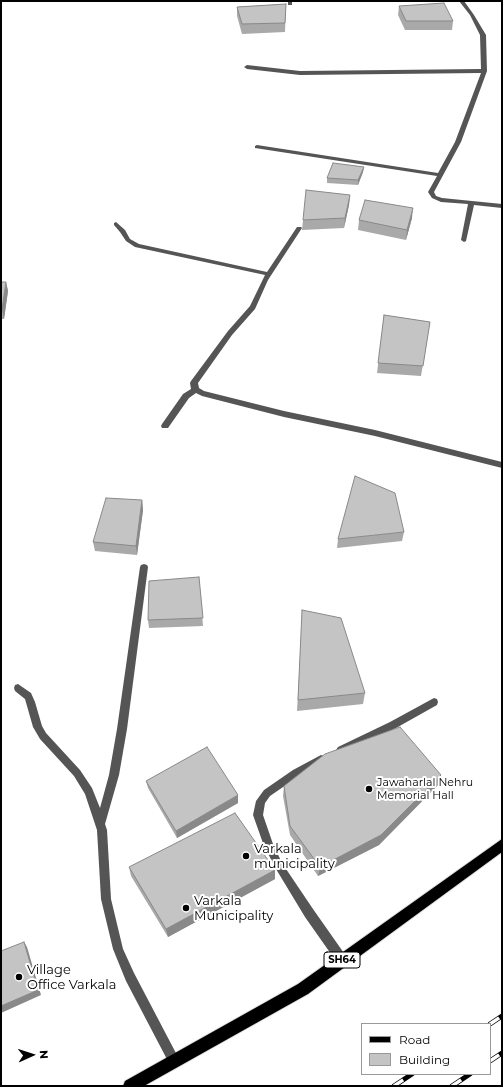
<!DOCTYPE html>
<style>
body{margin:0}
#map{position:relative;width:503px;height:1087px;overflow:hidden;background:#fff;font-family:Montserrat,sans-serif}
canvas{display:block}
.frame{position:absolute;inset:0;border:2px solid #000;pointer-events:none}
.legend{position:absolute;left:361px;top:1023px;width:130px;height:52px;box-sizing:border-box;background:#fff;border:1px solid #999;margin:0;padding:5px 7px;list-style:none;font-size:12px;color:#000}
.legend li{display:flex;align-items:center;gap:8px;height:20px}
.legend b{width:20px;border:1px solid #999}
.north{position:absolute;left:12px;top:1035px;width:40px;height:40px;-webkit-text-stroke:3px #fff;paint-order:stroke;rotate:87deg;font-size:11px;font-weight:700;line-height:16px;text-align:center;color:#000}
.north::after{content:'';display:block;margin:auto;width:14px;height:18px;background:#000;clip-path:polygon(50% 0,100% 100%,50% 72%,0 100%)}
</style>
<div id="map">
<canvas width="503" height="1087"></canvas>
<div class="frame"></div>
<ul class="legend">
<li><b style="height:5px;background:#000"></b>Road</li>
<li><b style="height:11px;background:#c4c4c4"></b>Building</li>
</ul>
<div class="north">N</div>
</div>
<script>
const ctx = document.querySelector('canvas').getContext('2d');
ctx.lineJoin = 'round';
function shape(rows) {
  const path = new Path2D();
  for (const r of rows) {
    path.moveTo(r[0], r[1]);
    for (let i = 2; i < r.length; i += 2) path.lineTo(r[i], r[i + 1]);
  }
  return path;
}
function stroke(path, color, width, dash) {
  ctx.strokeStyle = color;
  ctx.lineWidth = width;
  ctx.lineCap = dash ? 'butt' : 'round';
  ctx.setLineDash(dash || []);
  ctx.stroke(path);
}
function fill(path, color) {
  ctx.fillStyle = color;
  ctx.fill(path, 'evenodd');
}
function drawText(font, color, halo, rows, align = 'center') {
  ctx.font = font + ' Montserrat,sans-serif';
  ctx.lineWidth = 4;
  ctx.setLineDash([]);
  ctx.textBaseline = 'middle';
  ctx.strokeStyle = halo;
  ctx.fillStyle = color;
  for (const [text, x, y, turn = 0] of rows) {
    ctx.save();
    ctx.translate(x, y);
    ctx.rotate((+turn || 0) * Math.PI / 180);
    ctx.textAlign = isNaN(turn) ? turn : align;
    if (halo) ctx.strokeText(text, 0, 0);
    ctx.fillText(text, 0, 0);
    ctx.restore();
  }
}
const street = shape([
 [288,1,292,1,292,5,288,5,288,1],
 [459,1,464,1,474,15,486,35,487,71,461,142,434,192,436,196,442,198,502,204,502,208,474,205,466,241,464,242,461,240,468,204,441,202,432,198,428,192,437,176,255,148,255,146,257,145,438,173,455,142,481,73,300,75,247,69,244,67,247,65,300,71,481,69,480,35,470,15,459,1],
 [116,222,125,230,130,239,139,244,267,272,297,227,301,227,302,228,268,280,255,309,232,335,198,383,199,388,204,391,284,411,375,430,502,462,502,468,375,436,284,417,202,396,196,393,189,398,168,428,162,428,161,426,162,424,183,394,191,389,190,383,191,381,228,331,250,306,265,275,135,247,126,241,120,232,114,225,114,223,116,222],
 [144,564,147,565,148,567,127,729,119,775,105,824,107,830,111,899,123,949,134,973,178,1057,179,1061,178,1065,174,1066,170,1065,126,981,113,949,101,899,97,830,85,794,74,776,40,739,33,727,25,699,15,691,14,688,15,685,18,684,31,693,35,702,42,726,46,733,80,770,92,788,100,808,109,775,117,729,140,567,141,565,144,564],
 [434,698,437,699,438,702,437,705,396,728,344,753,341,754,338,753,336,750,338,747,390,722,434,698],
 [321,755,324,756,326,759,324,762,299,776,270,796,265,803,263,815,273,844,282,863,313,909,346,956,347,960,346,964,342,965,338,964,305,917,276,869,264,846,253,815,256,801,264,790,293,770,321,755]
]);
const primary = shape([
 [502,839,502,852,308,994,144,1086,123,1086,125,1081,298,984,502,839]
]);
const rail = shape([
 [490,1024,502,1016],
 [490,1061,502,1053],
 [394,1086,412,1074],
 [452,1086,470,1074]
]);
const wall = shape([
 [286,4,285,32,242,34,237,16,237,7],
 [399,6,453,21,452,30,405,30,398,15],
 [364,167,363,172,358,185,327,183,327,178],
 [350,195,349,205,344,228,302,230,303,220],
 [412,218,406,240,358,230,359,220],
 [1,282,6,282,8,291,4,319,1,319],
 [384,315,430,322,421,376,377,373],
 [142,500,143,510,137,555,95,551,93,542],
 [404,532,402,541,337,548,338,539],
 [199,577,203,626,149,628,148,620],
 [302,622,365,693,363,704,297,711],
 [146,781,238,803,177,838,148,788],
 [438,785,379,845,318,876,290,835,283,796,284,786],
 [129,867,275,870,275,879,168,937,131,876]
]);
const shadedWall = shape([
 [364,167,363,172,358,185,358,180],
 [350,195,349,205,344,228,345,218],
 [413,208,412,218,406,240,407,230],
 [6,282,8,291,4,319,2,309],
 [142,500,143,510,137,555,136,546],
 [441,775,438,785,379,845,318,876,320,867],
 [238,795,238,803,177,838,176,831],
 [275,870,275,879,168,937,166,929],
 [24,942,27,947,41,995,1,1013,1,1006]
]);
const building = shape([
 [444,3,453,21,406,21,399,6,444,3],
 [286,4,285,23,242,24,237,7,286,4],
 [333,163,364,167,358,180,327,178,333,163],
 [306,190,350,195,345,218,303,220,306,190],
 [365,200,413,208,407,230,359,220,365,200],
 [1,282,6,282,2,309,1,309,1,282],
 [384,315,430,322,423,366,378,363,384,315],
 [355,476,395,493,404,532,338,539,355,476],
 [106,498,142,500,136,546,93,542,106,498],
 [199,577,203,618,148,620,149,581,199,577],
 [302,610,341,618,365,693,298,700,302,610],
 [400,727,441,775,381,835,320,867,290,826,284,786,325,754,400,727],
 [207,747,238,795,176,831,146,781,207,747],
 [235,813,275,870,166,929,129,867,235,813],
 [24,942,38,990,1,1006,1,951,24,942]
]);
const markers = [
 [369,789,4,"#000"],
 [246,856,4,"#000"],
 [186,908,4,"#000"],
 [19,977,4,"#000"]
];
const shields = [
 [342,960,36]
];
const shieldNames = [
 ["SH64",342,960]
];
const poiNames = [
 ["Jawaharlal Nehru",377,783],
 ["Memorial Hall",377,796]
];
const nearPoinames = [
 ["Varkala",254,849],
 ["municipality",254,864],
 ["Varkala",194,901],
 ["Municipality",194,916],
 ["Village",27,970],
 ["Office Varkala",27,985]
];
stroke(primary, '#dbdbdb', 2);
fill(street, '#555');
fill(primary, '#000');
stroke(rail, '#000', 5);
stroke(rail, '#fff', 3.5, [11]);
fill(wall, '#a9a9a9');
fill(shadedWall, '#898989');
fill(building, '#c4c4c4');
stroke(building, '#898989', 1);
for (const [x, y, r, color] of markers) {
  const dot = new Path2D();
  dot.arc(x, y, r, 0, 2 * Math.PI);
  ctx.fillStyle = color;
  ctx.fill(dot);
  stroke(dot, '#fff', 1.5);
}
for (const [x, y, w] of shields) {
  const box = new Path2D();
  box.roundRect(x - w / 2, y - 8, w, 16, 3);
  ctx.fillStyle = '#fff';
  ctx.fill(box);
  stroke(box, '#000', 1);
}
drawText('bold 10px', '#000', null, shieldNames);
drawText('11px', '#000', '#fff', poiNames, 'left');
drawText('13px', '#000', '#fff', nearPoinames, 'left');
</script>
